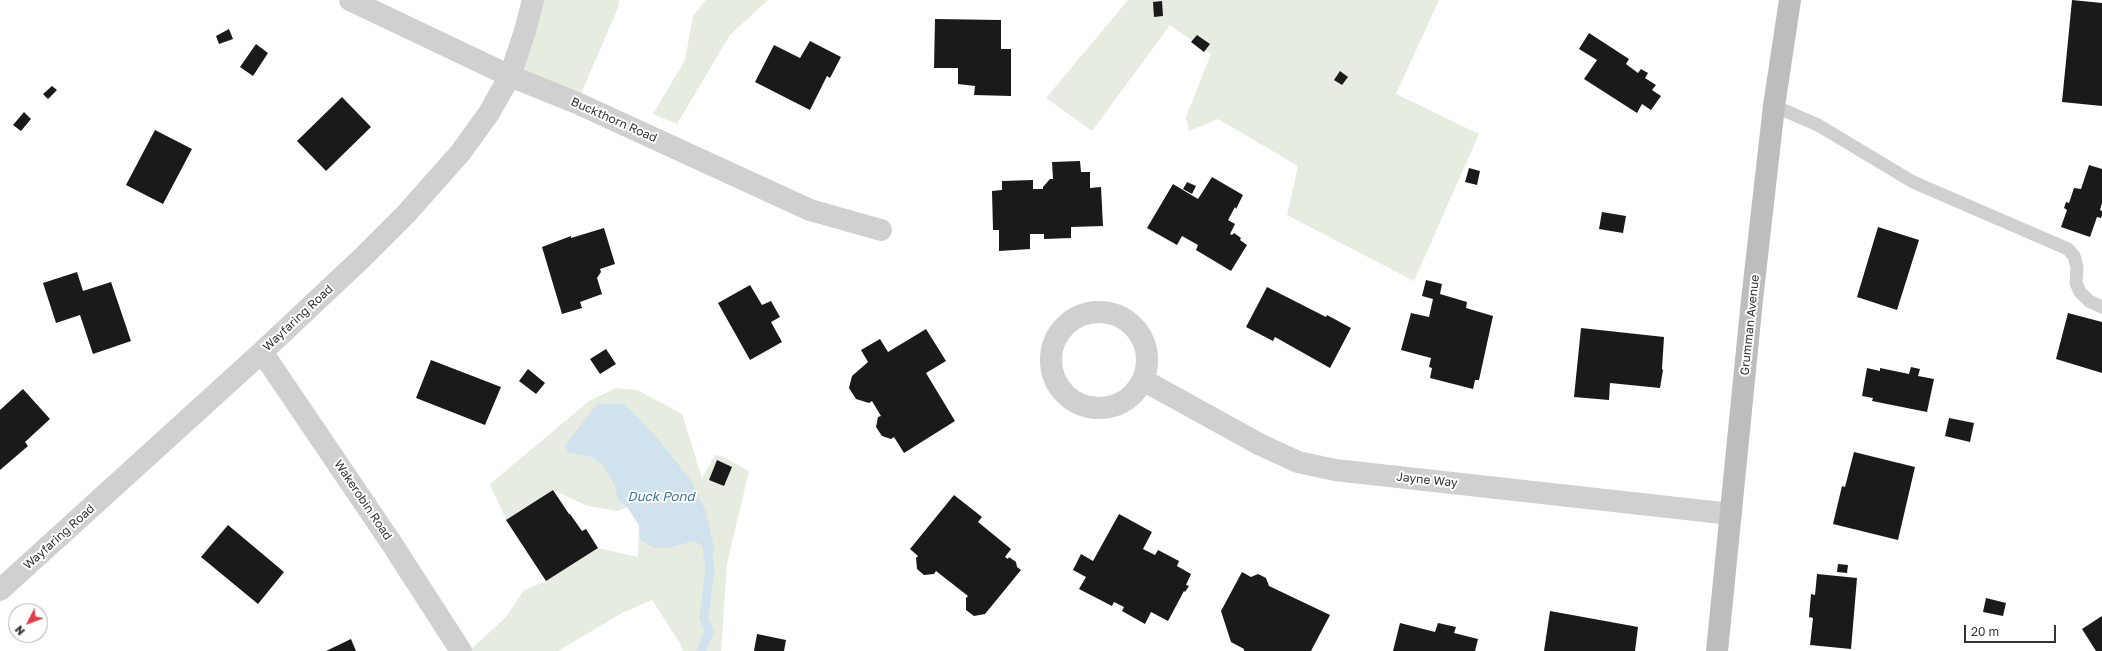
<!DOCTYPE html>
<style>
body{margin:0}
#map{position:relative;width:2102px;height:651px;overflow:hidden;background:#fff;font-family:"Golos Text",sans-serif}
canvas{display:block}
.north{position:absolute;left:8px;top:603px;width:40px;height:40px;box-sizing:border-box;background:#fff;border:1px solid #adadad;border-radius:50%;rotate:228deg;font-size:11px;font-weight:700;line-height:16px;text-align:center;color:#333}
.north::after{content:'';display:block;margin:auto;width:14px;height:18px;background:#e63946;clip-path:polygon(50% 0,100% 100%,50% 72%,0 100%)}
.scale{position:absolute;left:1964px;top:625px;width:92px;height:18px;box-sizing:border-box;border:2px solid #333;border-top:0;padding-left:5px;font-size:12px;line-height:14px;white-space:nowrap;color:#333;-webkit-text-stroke:3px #fff;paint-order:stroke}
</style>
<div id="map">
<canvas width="2102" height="651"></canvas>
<div class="north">N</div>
<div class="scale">20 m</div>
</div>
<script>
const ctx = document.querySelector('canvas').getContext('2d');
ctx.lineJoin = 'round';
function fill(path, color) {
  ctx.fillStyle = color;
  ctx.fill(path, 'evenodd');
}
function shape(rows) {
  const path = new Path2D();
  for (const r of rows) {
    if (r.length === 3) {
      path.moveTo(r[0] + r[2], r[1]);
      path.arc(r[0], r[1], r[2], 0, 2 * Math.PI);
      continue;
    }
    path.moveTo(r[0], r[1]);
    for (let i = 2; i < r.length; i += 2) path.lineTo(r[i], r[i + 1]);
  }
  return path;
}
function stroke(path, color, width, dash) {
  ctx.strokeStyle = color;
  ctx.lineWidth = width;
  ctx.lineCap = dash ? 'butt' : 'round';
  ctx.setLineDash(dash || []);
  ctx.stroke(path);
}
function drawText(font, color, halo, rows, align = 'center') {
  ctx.font = font + ' "Golos Text",sans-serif';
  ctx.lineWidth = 4;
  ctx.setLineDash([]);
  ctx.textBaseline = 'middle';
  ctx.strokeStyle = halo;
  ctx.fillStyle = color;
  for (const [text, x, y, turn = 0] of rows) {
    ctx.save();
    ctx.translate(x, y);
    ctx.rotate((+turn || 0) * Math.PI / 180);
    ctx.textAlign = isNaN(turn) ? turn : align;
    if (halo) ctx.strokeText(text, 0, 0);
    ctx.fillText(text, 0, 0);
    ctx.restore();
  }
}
const green = shape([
 [533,0,619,0,618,8,577,103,510,76],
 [706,0,768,0,730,35,677,124,653,114,685,60,693,16],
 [1128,0,1439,0,1396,94,1479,134,1414,281,1287,215,1298,166,1218,119,1189,131,1186,117,1211,54,1170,25,1092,131,1046,98],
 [616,388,637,390,682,414,702,478,715,455,722,456,749,471,727,564,721,651,683,651,681,645,652,600,622,613,558,651,469,651,506,617,524,590,546,581,598,548,638,557,639,525,627,507,617,511,588,506,553,490,506,520,490,484,589,401]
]);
const water = shape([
 [597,404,625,404,659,440,692,482,706,512,715,553,694,541,668,548,653,548,640,539,639,525,627,507,618,500,615,486,604,466,592,457,569,453,565,446]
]);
const stream = shape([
 [701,651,709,632,704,618,710,570,706,538]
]);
const building = shape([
 [2072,0,2102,3,2102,106,2062,102],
 [1162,1,1163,16,1154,17,1153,2],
 [935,19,1001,20,1001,49,1011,49,1011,96,974,95,975,86,958,84,958,68,934,68],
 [229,29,233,39,219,44,216,36],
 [1589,33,1629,59,1626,64,1638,73,1641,69,1648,73,1645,78,1656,85,1652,90,1661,96,1651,110,1642,104,1637,113,1584,79,1597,60,1579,49],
 [1197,35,1210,44,1204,52,1191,42],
 [810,41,841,57,830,78,827,76,810,110,755,82,774,45,800,58],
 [256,44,268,53,253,76,240,67],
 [1340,71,1348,77,1342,85,1334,80],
 [52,86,57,90,48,99,43,94],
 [342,97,371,127,326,171,297,141],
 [24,112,31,119,21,131,13,125],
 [155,130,192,149,163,204,126,185],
 [1080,161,1081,172,1090,172,1090,188,1101,187,1103,226,1071,227,1071,238,1044,239,1044,234,1030,234,1030,249,999,251,999,230,993,230,992,191,1002,190,1002,181,1033,180,1033,189,1043,189,1043,187,1050,179,1053,179,1052,162],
 [2089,165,2102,169,2102,203,2100,210,2102,211,2102,215,2101,218,2097,217,2090,237,2061,227,2067,210,2064,208,2066,202,2069,203,2074,188,2081,189],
 [1469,168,1480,171,1477,185,1465,182],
 [1212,177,1243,195,1236,209,1235,207,1228,220,1235,224,1230,234,1232,235,1234,233,1241,238,1240,240,1247,245,1231,271,1196,250,1198,245,1182,236,1177,245,1147,228,1173,184,1198,199],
 [1187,182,1196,186,1192,194,1183,189],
 [1602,212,1626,216,1623,233,1599,229],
 [1878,227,1919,240,1897,310,1857,297],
 [604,228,615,264,600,269,601,272,597,278,602,294,580,302,582,308,562,314,542,247,571,236,571,238],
 [77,272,83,291,111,282,131,341,93,354,80,315,56,323,43,283],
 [1426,280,1442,284,1440,294,1467,302,1466,308,1493,316,1479,380,1475,380,1473,389,1430,378,1432,368,1429,367,1431,358,1401,350,1411,313,1429,317,1433,299,1422,296],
 [750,285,762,305,771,301,780,317,771,322,782,342,750,360,718,303],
 [1267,287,1326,317,1327,315,1351,328,1330,368,1275,337,1273,341,1246,327],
 [2068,313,2102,322,2102,373,2056,359],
 [1581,328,1664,337,1662,369,1663,370,1660,388,1610,383,1609,400,1574,397],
 [926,329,946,361,926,373,955,421,904,453,894,437,891,439,882,436,876,427,878,417,881,416,872,401,869,403,856,399,849,388,852,376,868,362,861,350,880,339,888,352],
 [606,349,616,364,600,374,590,359],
 [431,360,501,387,485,425,416,398],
 [1911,367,1920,369,1918,376,1934,379,1927,412,1872,401,1873,398,1862,396,1867,368,1880,371,1880,368,1909,374],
 [528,369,545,383,536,394,519,381],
 [23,389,50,419,25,442,28,446,0,470,0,410],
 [1949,418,1974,423,1970,442,1945,436],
 [1854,452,1915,467,1898,540,1833,524,1842,486,1845,487],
 [717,460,732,467,724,486,709,480],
 [553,490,569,514,570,514,582,531,586,529,598,548,546,581,506,520],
 [954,495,982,517,978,522,1011,549,1005,557,1008,559,1009,557,1016,562,1017,567,1021,570,985,614,974,616,966,610,966,598,968,596,936,571,934,574,924,575,917,569,916,558,918,556,910,549],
 [1119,514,1152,532,1143,549,1155,555,1158,550,1179,561,1177,566,1191,574,1186,585,1189,586,1185,592,1184,591,1168,621,1151,612,1145,624,1122,611,1124,607,1114,602,1112,606,1079,589,1086,577,1073,570,1081,554,1093,561],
 [228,525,284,572,258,604,201,557],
 [1838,564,1848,565,1847,573,1837,572],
 [1242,572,1251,577,1258,574,1266,578,1269,586,1330,615,1311,651,1244,651,1244,649,1231,642,1221,611],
 [1817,574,1857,578,1851,649,1810,645,1813,618,1809,617,1811,594,1815,595],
 [1986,598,2006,603,2003,616,1983,612],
 [1550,611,1638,627,1635,651,1544,651],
 [2102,616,2102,651,2096,651,2082,629],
 [1400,623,1435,632,1438,623,1456,627,1454,633,1478,639,1475,651,1393,651],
 [757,634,786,640,784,651,754,651],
 [351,639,356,651,326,651]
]);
const lane = shape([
 [1774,106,1818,125,1913,182,2068,249,2074,256,2077,267,2076,283,2080,292,2089,301,2102,307]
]);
const street = shape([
 [350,0,510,76,577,103,810,210,881,230],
 [1099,360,48],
 [262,352,392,544,461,651],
 [1143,380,1259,444,1298,462,1335,470,1731,514],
 [0,590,262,352,362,258,407,213,461,152,489,113,510,76,525,31,533,0]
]);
const secondary = shape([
 [1717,651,1752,300,1774,106,1790,0]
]);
const streetNames = [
 ["Buckthorn Road",614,120,24],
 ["Wayfaring Road",298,318,-43],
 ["Grumman Avenue",1750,325,-84],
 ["Jayne Way",1427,480,6],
 ["Wakerobin Road",363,500,56],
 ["Wayfaring Road",59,537,-42]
];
const waterNames = [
 ["Duck Pond",661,497]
];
fill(green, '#e6ecdf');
fill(water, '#cfe2ee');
stroke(stream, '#cfe2ee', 9);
fill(building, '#1a1a1a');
stroke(lane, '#d0d0d0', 13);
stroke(street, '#d0d0d0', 22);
stroke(secondary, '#bdbdbd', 22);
drawText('12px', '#333', '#fff', streetNames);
drawText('italic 13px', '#3f7597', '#fff', waterNames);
</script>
